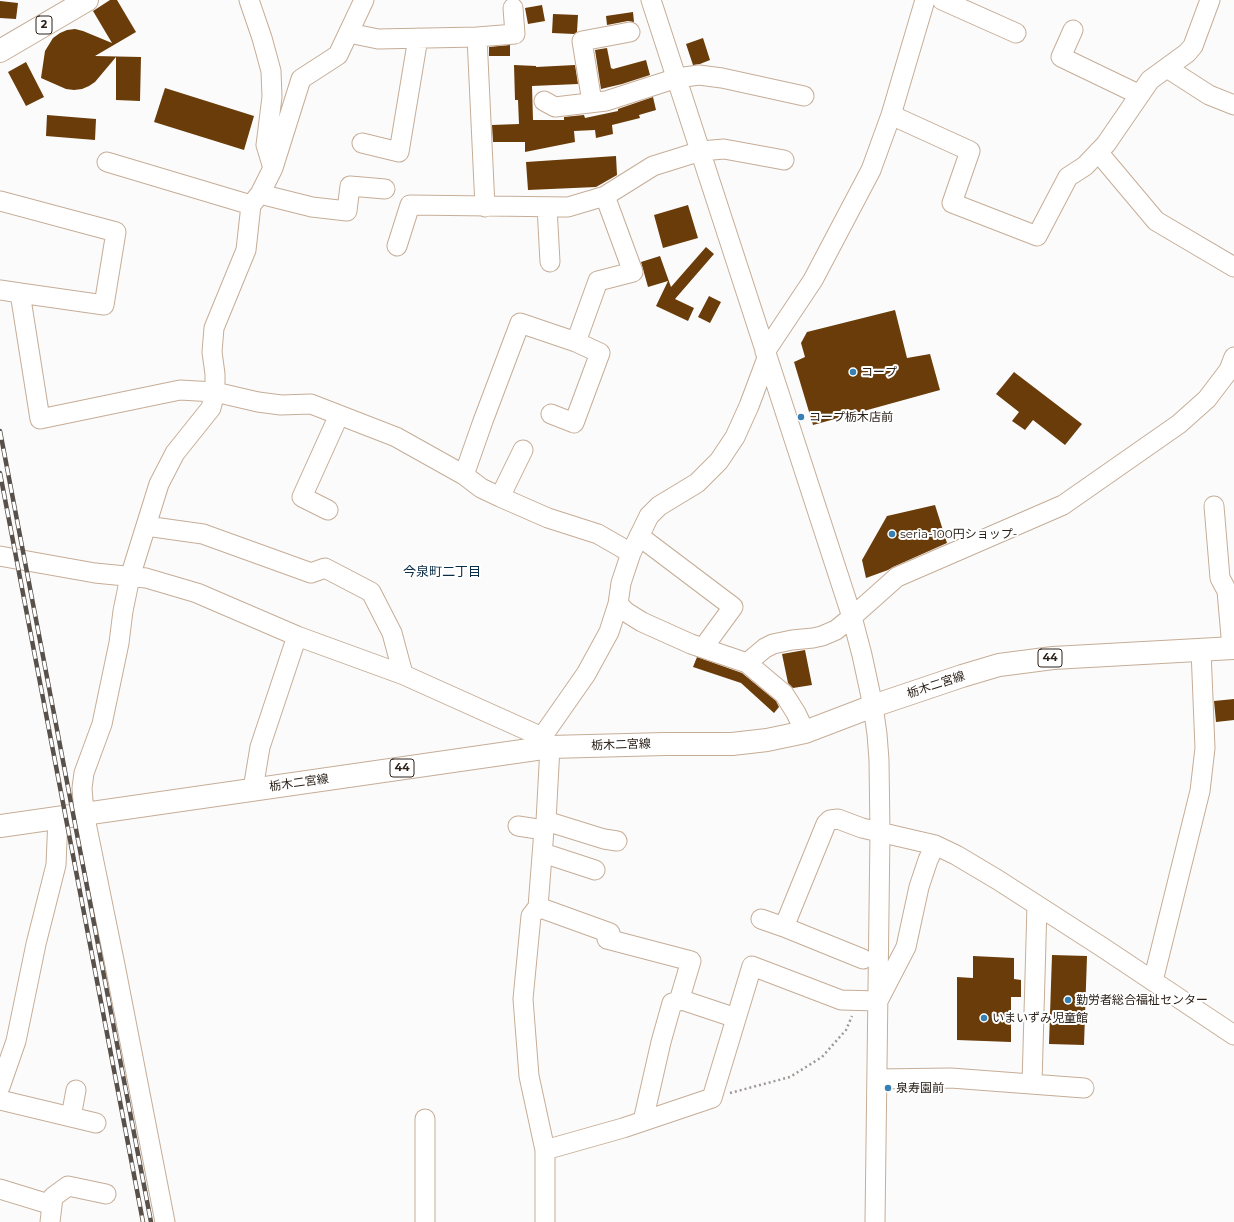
<!DOCTYPE html>
<meta charset="utf-8">
<style>
body{margin:0}
canvas{display:block;background:#fbfbfb}
</style>
<canvas width="1234" height="1222"></canvas>
<script>
const ctx = document.querySelector('canvas').getContext('2d');
ctx.lineJoin = 'round';
function fill(path, color) {
  ctx.fillStyle = color;
  ctx.fill(path, 'evenodd');
}
function shape(rows) {
  const path = new Path2D();
  for (const r of rows) {
    path.moveTo(r[0], r[1]);
    for (let i = 2; i < r.length; i += 2) path.lineTo(r[i], r[i + 1]);
  }
  return path;
}
function stroke(path, color, width, dash) {
  ctx.strokeStyle = color;
  ctx.lineWidth = width;
  ctx.lineCap = dash ? 'butt' : 'round';
  ctx.setLineDash(dash || []);
  ctx.stroke(path);
}
function drawText(font, color, halo, rows, align = 'center') {
  ctx.font = font + ' Montserrat,"Noto Sans JP",sans-serif';
  ctx.lineWidth = 4;
  ctx.setLineDash([]);
  ctx.textBaseline = 'middle';
  ctx.strokeStyle = halo;
  ctx.fillStyle = color;
  for (const [text, x, y, turn = 0] of rows) {
    ctx.save();
    ctx.translate(x, y);
    ctx.rotate((+turn || 0) * Math.PI / 180);
    ctx.textAlign = isNaN(turn) ? turn : align;
    if (halo) ctx.strokeText(text, 0, 0);
    ctx.fillText(text, 0, 0);
    ctx.restore();
  }
}
const building = shape([
 [110,0,117,0,136,32,95,56,141,57,140,101,116,100,116,57,95,82,89,86,82,89,74,90,66,89,41,78,45,51,53,38,60,33,67,30,75,29,83,31,112,43,93,11],
 [0,1,18,3,16,19,0,18],
 [542,5,545,21,528,24,525,8],
 [633,12,634,22,628,21,607,25,606,16],
 [553,14,578,15,577,32,574,34,552,33],
 [703,38,710,60,700,64,693,65,686,44],
 [510,45,510,56,489,56,489,47],
 [607,48,611,68,613,69,646,60,650,75,622,84,601,89,595,50],
 [26,62,44,97,26,106,8,72],
 [514,65,536,66,536,67,575,65,578,84,532,86,533,120,564,120,564,117,584,115,585,118,618,111,618,109,653,97,656,110,639,115,640,118,612,125,613,134,596,138,595,130,574,131,575,142,525,152,525,142,493,142,492,125,519,124,518,100,515,100],
 [165,88,254,116,244,150,154,122],
 [47,115,96,119,95,140,46,136],
 [616,156,617,175,596,187,528,190,526,162],
 [688,205,698,238,663,248,654,215],
 [706,247,714,254,675,299,694,308,688,321,656,306,668,281,648,287,641,262,660,256,671,287],
 [709,296,721,302,710,323,698,317],
 [895,310,907,358,930,354,940,390,813,425,794,362,805,357,801,343,807,332],
 [1014,372,1082,424,1065,445,1033,420,1025,430,1012,421,1019,412,996,394],
 [935,505,947,543,893,567,888,570,866,578,862,560,887,516],
 [805,650,812,685,793,688,788,683,782,654],
 [697,657,742,673,776,701,779,707,774,713,741,683,693,667],
 [1234,699,1234,720,1216,722,1214,701],
 [1052,955,1087,956,1084,1045,1049,1044],
 [973,956,1014,958,1014,979,1021,980,1021,997,1011,997,1011,1042,957,1040,957,977,973,978]
]);
const path = shape([
 [730,1093,790,1077,822,1057,846,1030,852,1016]
]);
const minor = shape([
 [651,0,852,617,862,655,873,706,877,734,879,760,880,833,875,1222],
 [942,0,1016,33],
 [1073,30,1061,57,1140,95],
 [349,33,378,39,477,37],
 [1167,68,1209,95,1234,105],
 [544,101,555,107,606,101,677,78,699,75,722,78,804,96],
 [592,102,582,41,630,32],
 [891,115,970,151,952,203,1037,236,1068,177,1085,166,1106,144,1150,80,1187,53,1193,46,1210,0],
 [362,143,399,152,418,38],
 [1098,152,1156,221,1234,267],
 [107,162,251,205],
 [273,168,301,79,338,55,364,0],
 [260,194,312,207,347,211,350,186,385,189],
 [0,201,116,232,104,305,20,293],
 [485,207,477,37,515,34,513,8],
 [547,207,550,262],
 [397,246,410,205,568,207,605,196],
 [0,290,20,293,40,419,180,390,215,392,258,402,281,405,311,404,396,437,464,475,481,488,500,497,548,518,598,534,631,553,621,583,618,604,609,632,586,674,542,737],
 [576,342,598,281,633,272,605,196,653,166,701,151,724,149,784,160],
 [765,352,813,280,871,170,891,115,925,0],
 [464,475,483,421,520,323,576,342,600,353,574,423,551,414],
 [500,497,523,450],
 [1214,506,1220,578,1227,591,1232,648],
 [328,510,302,497,339,415],
 [146,526,203,534,311,573,325,568,371,592,392,633,403,674],
 [639,536,733,607,703,648],
 [631,553,649,516,659,506,697,483,719,461,735,437,749,406,767,358],
 [0,556,95,573,146,578,197,593,297,636,404,675,542,737,550,747,546,821,544,830,538,907,531,916,523,999,529,1076,545,1150],
 [618,604,626,612,642,622,691,644,747,663,784,694,796,713,805,732],
 [747,663,765,648,773,644,792,640,813,638,822,636,836,630,852,617,897,577,1063,505,1179,424,1207,399,1229,370,1234,357],
 [253,789,260,747,297,636],
 [546,821,604,839,617,841],
 [518,826,544,830],
 [543,853,595,870],
 [538,907,610,933,607,939,691,961,679,1001],
 [761,919,784,927,863,959],
 [784,927,826,824,830,820,838,819,862,828,935,845,956,855,998,880,1102,947,1234,1035],
 [1153,981,1200,791,1205,748,1201,650],
 [877,1079,951,1078,1084,1088],
 [1032,1084,1037,905],
 [0,1087,16,1041,36,944,56,865,58,817],
 [0,1100,96,1123],
 [71,1117,76,1090],
 [425,1119,425,1222],
 [643,1121,661,1042,672,1003,682,1000,736,1018],
 [0,1189,52,1205],
 [50,1222,53,1197,68,1186,106,1194],
 [165,1222,115,965,84,813,82,788,84,773,102,724,119,643,123,611,130,577,159,484,175,453,211,408,215,392,215,374,212,352,214,328,246,250,251,205,260,194,273,168,266,145,272,97,271,71,262,38,249,0],
 [545,1222,545,1150,623,1128,712,1098,752,966,841,1000,878,1001,906,947,919,887,928,860,935,845]
]);
const major = shape([
 [0,51,87,0],
 [0,826,550,747,665,744,732,744,767,740,805,732,873,706,962,676,999,665,1053,658,1234,648]
]);
const rail = shape([
 [0,431,151,1222],
 [0,473,143,1222]
]);
const markers = [
 [853,372,4,"#3780b4"],
 [801,417,4,"#3780b4"],
 [892,534,4,"#3780b4"],
 [1068,1000,4,"#3780b4"],
 [984,1018,4,"#3780b4"],
 [888,1088,4,"#3780b4"]
];
const shields = [
 [44,25,16],
 [1050,658,24],
 [402,768,24]
];
const shieldNames = [
 ["2",44,25],
 ["44",1050,658],
 ["44",402,768]
];
const poiNames = [
 ["コープ",861,372],
 ["コープ栃木店前",809,417],
 ["seria-100円ショップ-",900,534],
 ["勤労者総合福祉センター",1076,1000],
 ["いまいずみ児童館",992,1018],
 ["泉寿園前",896,1088]
];
const streetNames = [
 ["栃木二宮線",936,685,-18],
 ["栃木二宮線",621,745,-2],
 ["栃木二宮線",299,783,-8]
];
const neighbourhoodNames = [
 ["今泉町二丁目",442,572]
];
fill(building, '#6a3c09');
stroke(minor, '#c6ad97', 21);
stroke(major, '#c6ad97', 24);
stroke(path, '#9e9996', 2.5, [2, 3]);
stroke(minor, '#fff', 19);
stroke(major, '#fff', 22);
stroke(rail, '#58504a', 4.5);
stroke(rail, '#fff', 3, [9]);
for (const [x, y, r, color] of markers) {
  const dot = new Path2D();
  dot.arc(x, y, r, 0, 2 * Math.PI);
  ctx.fillStyle = color;
  ctx.fill(dot);
  stroke(dot, '#fff', 1.5);
}
for (const [x, y, w] of shields) {
  const box = new Path2D();
  box.roundRect(x - w / 2, y - 9, w, 18, 3);
  ctx.fillStyle = '#fff';
  ctx.fill(box);
  stroke(box, '#2a2018', 1);
}
drawText('bold 11px', '#2a2018', null, shieldNames);
drawText('12px', '#2a2018', '#fff', poiNames, 'left');
drawText('12px', '#2a2018', '#fff', streetNames);
drawText('13px', '#092d46', '#fff', neighbourhoodNames);
</script>
